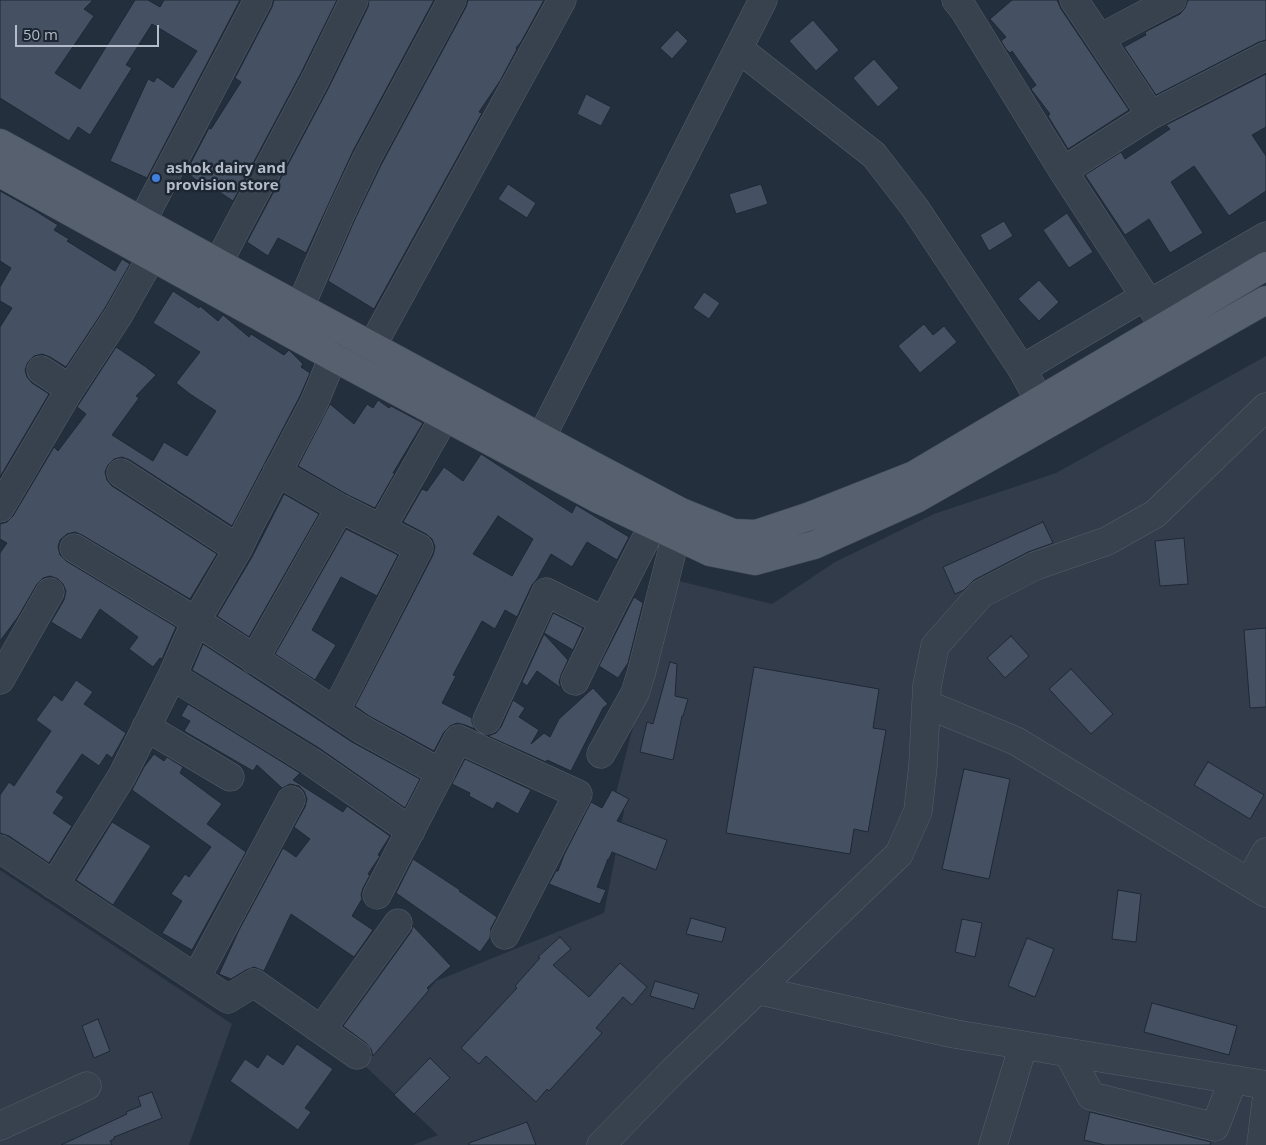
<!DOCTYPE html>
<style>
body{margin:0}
#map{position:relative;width:1266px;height:1145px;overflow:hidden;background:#242f3e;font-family:"Open Sans",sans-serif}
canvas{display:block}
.scale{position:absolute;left:15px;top:25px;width:144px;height:22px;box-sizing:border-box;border:2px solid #b4bcc9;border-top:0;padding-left:6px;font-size:15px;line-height:18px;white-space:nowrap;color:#b4bcc9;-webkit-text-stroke:4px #1d2633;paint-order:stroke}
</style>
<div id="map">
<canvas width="1266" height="1145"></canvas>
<div class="scale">50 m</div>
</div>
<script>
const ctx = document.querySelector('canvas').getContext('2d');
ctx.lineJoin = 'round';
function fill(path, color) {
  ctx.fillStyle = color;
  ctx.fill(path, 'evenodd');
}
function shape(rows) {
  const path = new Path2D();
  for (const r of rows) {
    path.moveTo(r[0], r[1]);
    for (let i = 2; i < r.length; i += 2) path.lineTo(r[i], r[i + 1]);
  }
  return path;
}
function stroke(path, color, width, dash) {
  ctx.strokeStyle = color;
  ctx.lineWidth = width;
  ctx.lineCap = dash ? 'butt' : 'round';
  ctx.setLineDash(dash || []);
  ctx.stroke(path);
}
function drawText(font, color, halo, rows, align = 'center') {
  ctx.font = font + ' "Open Sans",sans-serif';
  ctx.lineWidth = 5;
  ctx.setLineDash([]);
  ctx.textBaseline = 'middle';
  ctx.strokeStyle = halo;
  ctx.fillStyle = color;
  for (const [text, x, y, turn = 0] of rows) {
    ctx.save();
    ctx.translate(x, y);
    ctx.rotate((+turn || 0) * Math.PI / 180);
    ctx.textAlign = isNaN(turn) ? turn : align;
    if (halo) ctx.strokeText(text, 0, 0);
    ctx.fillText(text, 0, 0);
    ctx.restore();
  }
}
const airport = shape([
 [1266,356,1266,1145,413,1145,438,1135,364,1065,436,981,604,913,624,811,616,793,671,579,772,604,835,562,934,514,1056,473],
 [0,870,232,1024,189,1145,0,1145]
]);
const building = shape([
 [0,0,93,0,84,9,94,16,55,73,80,89,135,0,148,0,160,7,164,0,240,0,147,178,110,161,148,79,154,82,157,77,173,88,197,51,152,24,126,65,132,68,90,135,78,127,69,141,0,98,0,0],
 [274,0,337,0,301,73,233,201,207,184,205,187,186,172,209,128,211,129,241,82,235,78,272,7,274,0],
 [369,0,434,0,353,151,306,253,278,238,268,256,247,242,329,87,368,7,369,0],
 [468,0,544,0,521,42,516,48,517,49,500,81,479,112,482,113,374,309,328,281,355,219,381,165,466,7,468,0],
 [1012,0,1057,0,1061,9,1129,110,1068,149,1048,116,1050,114,1031,89,1036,85,1012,51,1010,53,1006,49,1001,41,1006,37,990,19,1012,0],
 [1188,0,1266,0,1266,40,1259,42,1156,95,1124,47,1146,35,1145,32,1180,14,1185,8,1188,0],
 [813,20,839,50,816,71,789,41,813,20],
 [677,30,688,41,672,59,660,48,677,30],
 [874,59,899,88,878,107,853,78,874,59],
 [1266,74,1266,127,1252,135,1266,156,1266,191,1229,216,1194,166,1171,182,1203,233,1170,253,1149,219,1125,235,1085,175,1121,152,1125,159,1170,129,1166,125,1266,74],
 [586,94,611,107,601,126,577,114,586,94],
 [508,184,536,203,527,218,498,199,508,184],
 [761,184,768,204,736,214,729,194,761,184],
 [0,191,34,210,58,225,54,230,69,239,67,241,115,271,122,259,130,264,105,308,66,367,50,357,42,354,34,356,28,362,25,370,27,377,32,383,49,394,0,477,0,327,12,308,0,301,0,287,11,268,0,261,0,191],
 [1067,213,1093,252,1069,268,1043,230,1067,213],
 [1004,221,1013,236,989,251,980,235,1004,221],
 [1039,280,1059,302,1039,321,1018,299,1039,280],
 [173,291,199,308,200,306,218,321,223,315,249,337,251,334,284,355,289,350,303,364,301,367,310,373,300,396,232,526,130,460,122,457,114,459,108,465,105,472,107,480,112,486,217,554,190,599,82,535,75,532,67,534,60,540,58,547,60,555,66,561,176,627,162,659,160,658,153,667,129,649,138,637,100,609,81,640,51,622,64,600,66,591,63,584,58,579,50,576,43,578,37,584,18,617,0,641,0,553,7,543,0,539,0,524,7,522,13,516,54,447,58,451,86,414,77,407,116,347,146,367,156,375,136,396,139,398,112,435,153,461,164,442,187,456,216,411,190,394,176,383,200,352,153,323,173,291],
 [704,292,720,303,709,319,693,308,704,292],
 [924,324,933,335,944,326,957,342,920,373,898,346,924,324],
 [378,400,389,408,391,406,423,423,393,473,395,473,375,508,348,495,298,466,330,404,354,424,367,404,373,408,378,400],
 [481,454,572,513,576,505,629,537,617,560,587,542,572,567,551,554,537,579,532,585,517,617,505,610,495,629,482,621,453,675,456,676,442,703,472,718,472,722,475,729,465,725,457,723,450,726,444,732,434,751,369,716,355,706,433,555,435,547,432,539,426,534,403,522,422,489,427,491,444,467,463,481,481,454],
 [498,516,533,539,512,576,473,554,498,516],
 [284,494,319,514,249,637,217,616,252,557,284,494],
 [1043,522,1053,543,1028,552,974,580,964,590,955,594,943,567,1043,522],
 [346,529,398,555,377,596,341,577,312,630,336,645,315,680,275,654,346,529],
 [1184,538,1188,584,1160,586,1155,541,1184,538],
 [634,597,643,603,628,663,618,678,599,666,634,597],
 [553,613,583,628,573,650,544,633,553,613],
 [1266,628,1266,707,1250,708,1244,630,1266,628],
 [544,634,568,660,561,675,559,682,561,688,537,671,527,686,522,682,544,634],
 [1011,636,1029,656,1005,678,987,658,1011,636],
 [203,644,352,742,420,779,405,808,319,748,192,670,203,644],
 [670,662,677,664,675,696,688,699,683,716,682,716,673,760,640,752,647,722,653,724,670,662],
 [754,667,879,689,873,728,886,730,868,832,854,829,850,854,726,833,754,667],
 [1071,669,1113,714,1091,734,1049,689,1071,669],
 [76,680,93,692,84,704,126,733,112,758,107,754,99,766,82,754,56,792,64,797,53,813,72,826,49,863,9,836,0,833,0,795,9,782,14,786,51,731,36,720,54,695,62,701,76,680],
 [593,688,608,704,603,708,571,771,547,760,546,762,488,736,496,733,501,727,513,700,525,708,519,717,539,730,531,744,544,733,550,737,559,719,593,688],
 [188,704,300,773,293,780,343,812,347,806,390,836,378,855,380,856,368,874,370,875,363,888,361,895,362,899,352,916,373,930,354,957,291,914,264,971,254,967,246,970,231,979,219,974,239,930,283,848,296,857,310,839,294,827,305,807,307,799,304,791,299,786,290,784,282,788,257,765,253,771,184,731,190,721,181,716,188,704],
 [154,754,164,761,167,757,183,767,180,773,222,804,207,824,246,852,192,950,162,933,182,901,171,894,185,874,189,877,211,847,132,790,144,767,154,754],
 [465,759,531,790,518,814,497,802,493,809,469,796,470,793,452,784,465,759],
 [1208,762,1264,795,1250,819,1194,785,1208,762],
 [964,769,1010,779,989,879,942,869,964,769],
 [612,790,629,799,617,821,667,840,656,870,612,852,609,859,608,859,597,887,606,890,600,904,549,884,556,871,558,871,564,855,591,802,602,808,612,790],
 [112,822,151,846,113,905,76,880,112,822],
 [413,859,460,890,459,891,497,917,491,928,490,938,480,952,396,893,413,859],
 [1118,890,1141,894,1136,942,1112,939,1118,890],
 [691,918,726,928,722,942,686,934,691,918],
 [962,919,982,923,975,957,955,952,962,919],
 [413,926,451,966,427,988,429,990,373,1056,371,1049,366,1043,343,1026,411,932,413,926],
 [560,937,571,949,553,965,589,997,620,963,647,987,632,1005,623,997,596,1028,602,1033,549,1091,547,1089,536,1102,486,1056,479,1064,461,1048,517,988,515,986,540,958,538,957,560,937],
 [1027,938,1054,949,1035,997,1008,986,1027,938],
 [655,981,699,994,694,1009,650,996,655,981],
 [1152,1003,1237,1026,1229,1055,1144,1032,1152,1003],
 [98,1019,110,1051,94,1058,82,1026,98,1019],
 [297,1044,333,1069,305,1108,311,1112,298,1130,230,1081,245,1059,258,1068,267,1054,283,1065,297,1044],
 [430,1058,450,1078,414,1114,394,1095,430,1058],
 [152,1092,162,1118,114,1137,114,1139,110,1141,112,1145,61,1145,127,1114,126,1112,141,1106,138,1097,152,1092],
 [1090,1112,1211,1142,1210,1145,1105,1145,1084,1140,1090,1112],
 [527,1122,536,1145,469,1145,469,1143,527,1122]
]);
const minor = shape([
 [956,0,964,10,1063,171],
 [1074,0,1151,115,1266,56],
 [1100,38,1172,0],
 [739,49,874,155,915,208,1022,369,1039,400],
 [1151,115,1063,171,1164,326],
 [142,221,258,0],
 [218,263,315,80,354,0],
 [1150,303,1266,236],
 [300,307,341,213,367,158,452,0],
 [372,346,562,0],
 [1022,369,1145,296],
 [41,370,70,389],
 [541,438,763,0],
 [277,472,340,508,419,548,335,712],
 [121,473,238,549],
 [0,508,70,389,118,316,152,256],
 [381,529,445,416],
 [74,548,196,621,301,689,361,729,441,773],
 [254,660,340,508],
 [172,676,310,761,411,831],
 [0,680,50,592],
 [575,681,604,621,653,525],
 [926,704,1016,741,1266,893],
 [487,720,546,592,604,621],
 [146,727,230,777],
 [601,754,635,693,641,674,676,536],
 [0,849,228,999,254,983,357,1055],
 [1249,882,1266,852],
 [54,885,122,776,172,676,196,621,238,549,248,528,314,403,333,357],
 [377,895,458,739,578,794,505,935],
 [196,978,291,800],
 [757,990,955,1034,1266,1085],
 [321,1030,398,923],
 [1068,1053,1091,1096,1215,1127,1233,1080],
 [0,1126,87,1086],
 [601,1145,674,1070,899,854,918,811,923,765,927,686,935,646,981,594,1035,566,1107,541,1155,514,1266,407],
 [993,1145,1023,1046],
 [1261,1145,1266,1103]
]);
const major = shape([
 [0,143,233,271,594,466,681,512,733,533,756,534,810,516,914,475,1266,266],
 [0,173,333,357,598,499,710,552,755,561,814,545,916,499,1266,300]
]);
const markers = [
 [156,178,5,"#3f7fe0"]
];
const poiNames = [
 ["ashok dairy and",166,169],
 ["provision store",166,186]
];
fill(airport, '#323c4b');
fill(building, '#455162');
stroke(building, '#1f2835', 1);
stroke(minor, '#565f6c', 29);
stroke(major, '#414a57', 29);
stroke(minor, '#38414e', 28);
stroke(major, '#56606e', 28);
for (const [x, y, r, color] of markers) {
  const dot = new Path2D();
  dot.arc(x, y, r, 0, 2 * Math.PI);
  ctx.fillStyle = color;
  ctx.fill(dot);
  stroke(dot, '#1d2633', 2);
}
drawText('bold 15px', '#b4bcc9', '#1d2633', poiNames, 'left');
</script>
